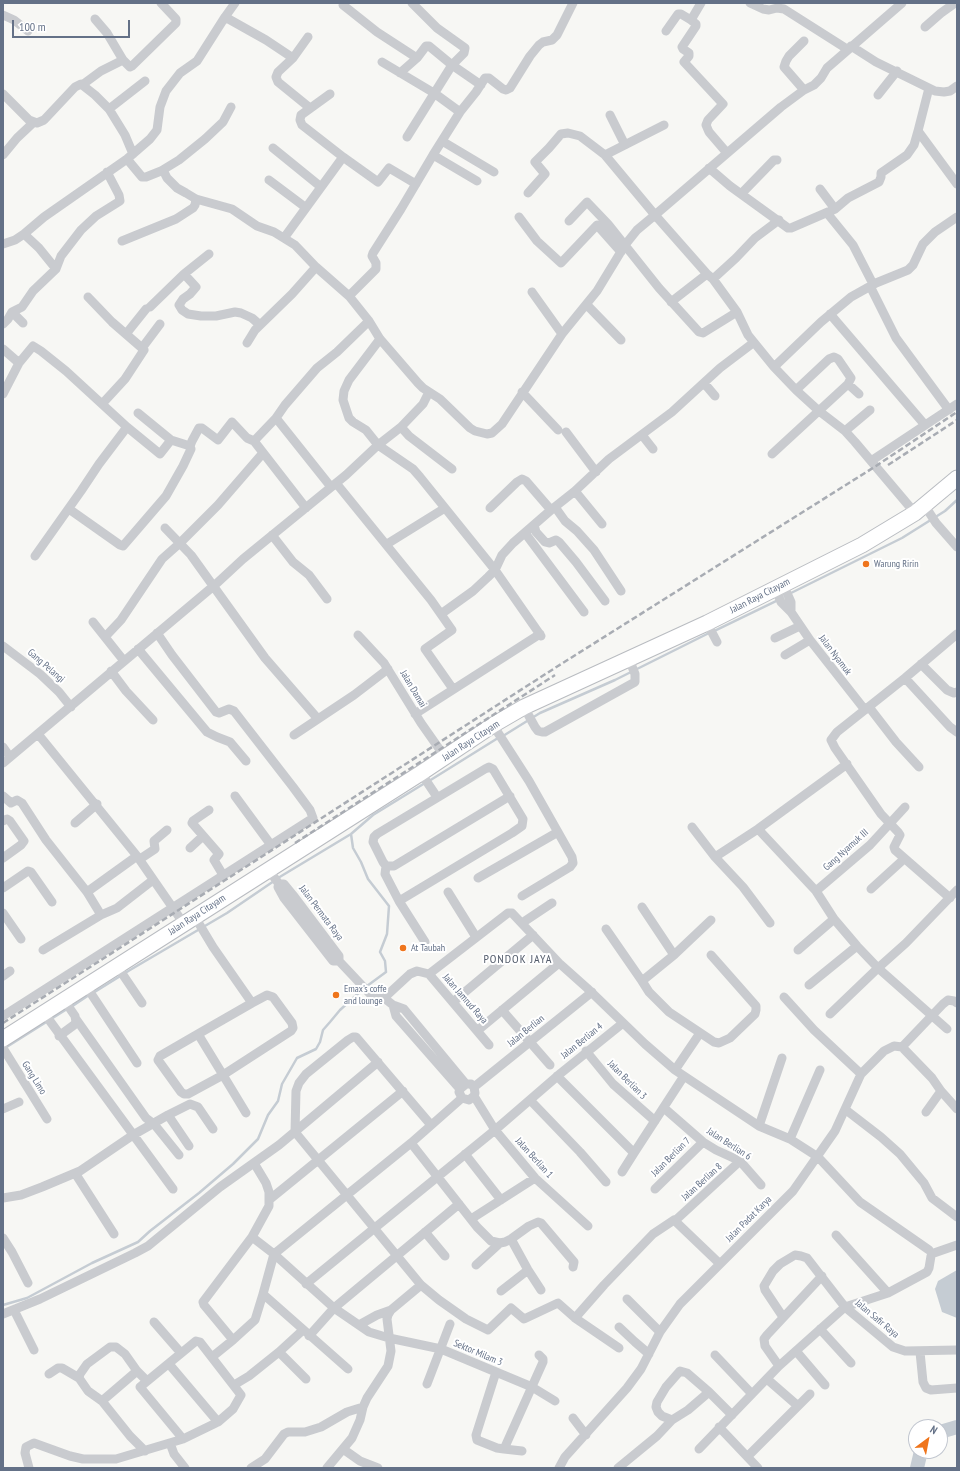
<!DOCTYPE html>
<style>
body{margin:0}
#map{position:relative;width:960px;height:1471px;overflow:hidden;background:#f7f7f4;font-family:"PT Sans Narrow",sans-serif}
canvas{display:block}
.frame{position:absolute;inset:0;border:4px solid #647187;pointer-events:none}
.north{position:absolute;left:908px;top:1419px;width:40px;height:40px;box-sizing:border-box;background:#fff;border:1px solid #c1c6cf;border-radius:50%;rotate:32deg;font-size:11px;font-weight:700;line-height:16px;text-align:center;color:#647187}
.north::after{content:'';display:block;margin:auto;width:14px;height:18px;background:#ef751c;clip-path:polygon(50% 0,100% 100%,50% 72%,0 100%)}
.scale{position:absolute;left:12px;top:20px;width:118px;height:18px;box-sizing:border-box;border:2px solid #647187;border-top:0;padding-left:5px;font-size:12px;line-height:14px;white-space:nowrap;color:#647187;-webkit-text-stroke:3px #fff;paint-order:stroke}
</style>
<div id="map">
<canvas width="960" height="1471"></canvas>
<div class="frame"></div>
<div class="north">N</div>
<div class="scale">100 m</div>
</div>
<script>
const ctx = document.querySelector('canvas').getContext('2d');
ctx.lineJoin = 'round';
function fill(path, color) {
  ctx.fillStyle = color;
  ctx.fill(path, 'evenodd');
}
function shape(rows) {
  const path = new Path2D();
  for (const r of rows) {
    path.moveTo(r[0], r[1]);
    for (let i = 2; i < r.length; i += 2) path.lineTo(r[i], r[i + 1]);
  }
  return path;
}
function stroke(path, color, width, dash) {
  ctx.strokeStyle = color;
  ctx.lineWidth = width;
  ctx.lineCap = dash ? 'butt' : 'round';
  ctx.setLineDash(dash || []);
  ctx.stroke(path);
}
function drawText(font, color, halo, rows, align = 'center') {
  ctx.font = font + ' "PT Sans Narrow",sans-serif';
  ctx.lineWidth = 4;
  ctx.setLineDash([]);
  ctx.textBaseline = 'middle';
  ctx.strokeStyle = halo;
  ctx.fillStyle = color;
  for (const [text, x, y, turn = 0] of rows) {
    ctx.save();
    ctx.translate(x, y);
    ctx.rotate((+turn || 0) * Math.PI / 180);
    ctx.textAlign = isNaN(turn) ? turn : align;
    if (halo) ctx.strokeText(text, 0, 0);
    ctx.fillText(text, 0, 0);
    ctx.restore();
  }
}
const water = shape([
 [957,1270,957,1318,942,1312,935,1289,938,1281]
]);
const stream = shape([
 [789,594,902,538,945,511,957,500],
 [714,631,778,600],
 [503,736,540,713,615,680,709,633],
 [429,781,498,738],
 [351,834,353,848,361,862,368,879,389,906,387,934,380,952,385,961,386,972,367,986],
 [278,878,351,834,373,815,425,783],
 [93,993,130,970,227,913,274,881],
 [71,1007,89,995],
 [5,1048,67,1009],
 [3,1305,27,1298,92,1263,138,1242,150,1231,199,1193,233,1164,258,1139,268,1115,278,1101,282,1084,297,1058,316,1049,320,1042,323,1030,330,1022,340,1010,363,989]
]);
const river = shape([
 [940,1432,957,1427],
 [917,1468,921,1451]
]);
const street = shape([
 [412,3,437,28,465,48,464,53,452,65,481,85],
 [701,3,691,20,696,24,696,26,682,47,683,49,689,53,689,56,684,62,723,104,708,120,706,125,709,132,727,153],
 [750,3,763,9,769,10,777,8,784,9,847,49],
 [343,5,377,32,417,58],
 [3,15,14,20,28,31],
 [225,17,235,3],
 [925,27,941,13,955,3],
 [666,31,678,14,681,14,691,20],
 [804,41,789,56,786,61,784,67,804,90],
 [851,46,876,62,935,91,944,92,950,91,957,86],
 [293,58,278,72,276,77,278,82,310,108],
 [123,60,130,67,132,66,176,23,176,19,161,3],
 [400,73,417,58,426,46,429,46,452,65,407,137],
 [82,85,101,71,123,60,107,33,95,19],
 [929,88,918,131,957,184],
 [3,94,29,120,37,123,44,120,75,87,81,84,95,95,109,109,125,135,133,154],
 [330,94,301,115,300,120,302,125,343,157],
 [878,95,897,71],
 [109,109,145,81],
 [460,112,476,92,485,78,489,78,503,89,506,90,510,88,530,56,539,45,543,42,552,40,557,35,573,3],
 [610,115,625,145],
 [442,141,494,172],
 [273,148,321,187],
 [3,155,17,138,34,122],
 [433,155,477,181],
 [605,155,664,125],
 [127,159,142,177,146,177,161,171,179,160,205,139,223,122,231,107],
 [709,168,730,186,788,228,791,228,835,209,848,198,879,182,881,177,881,173,907,155,914,145,918,131],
 [163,170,167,178,177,188,186,193,196,199,232,209,257,226,274,232,295,245,316,267,349,296,369,321,380,339,418,383,423,388,440,399,470,428,475,431,487,434,492,433,502,424,562,334,597,291,625,245,637,230,655,215,707,274,713,279,737,312,748,335,774,367,796,390,819,411,845,431,855,442,915,513],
 [269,180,305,207],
 [820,189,835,209],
 [528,193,545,174,535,162,549,148,561,134,568,133,580,136,605,155,655,215,781,107,804,90,814,85,821,78,827,68,902,3],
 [742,193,774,160,777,160],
 [827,213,853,245,873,284],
 [519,217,537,241,561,263,597,225,621,252],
 [569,221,587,202,608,224,659,288,699,332,703,333,737,312],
 [24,234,39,248,56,269],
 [284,238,343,157,378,182,389,168,416,184],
 [122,241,176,219,193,208,195,205,196,199],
 [3,244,15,240,24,234,44,217,127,159,150,139,157,130,160,107,166,91,180,73,197,61,225,17,266,40,293,58,308,37],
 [184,274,196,287,190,294,183,299,179,305,182,310,188,314,201,316,216,316,235,312,241,313,252,318,260,325],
 [713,279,736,258,755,238,779,220],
 [870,286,896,338,949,410],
 [532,292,562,334],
 [349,296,376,269,376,263,372,256,373,253,401,209,433,155,460,112,434,93,382,62],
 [88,297,112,322,142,348,144,350,125,379,102,404],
 [671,302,707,274],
 [587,305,621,340],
 [150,307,184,274,209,254],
 [830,314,925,425],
 [23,323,12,312,22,307,33,291,56,269,61,256,81,230,96,216,120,201,119,195,107,172],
 [3,324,8,319,12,312],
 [126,334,146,309],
 [380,339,349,380,344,391,343,400,349,418,353,422,366,430,378,445,413,469,420,477,495,570,541,636],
 [247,343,255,330,292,294,316,267],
 [142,348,160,324],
 [3,349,19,363],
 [774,367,821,322,851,297,876,283,908,270,913,265,923,244,935,232,957,217],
 [704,383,715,396],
 [848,384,859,394],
 [522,392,558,430],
 [3,394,19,363,33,346,41,351,66,371,127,427,99,464,81,491,35,556],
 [138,413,171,440,190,446],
 [276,418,331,487],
 [127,427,160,454,171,440],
 [401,427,409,436,452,469],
 [845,431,870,410],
 [566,432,596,472],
 [642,435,653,449],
 [254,441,306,508],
 [772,454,848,384,851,378,838,359,834,357,829,359,796,390],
 [871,461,957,404],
 [336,483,431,600,452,630,425,649,453,689],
 [575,491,602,524],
 [925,506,936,523,957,547],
 [555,507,565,521,577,531,594,550,621,591],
 [490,508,517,482,522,479,526,481,551,510],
 [69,509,120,545,123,546,166,496,183,466,191,449,190,446,192,441,199,428,202,428,218,440,232,422,247,438,254,441,276,418,285,405,317,368,337,352,369,321],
 [534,525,536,532,545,542,549,543,556,540,559,542,576,562,605,601],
 [165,528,191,555,265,658,318,719],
 [525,533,584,612],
 [272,535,293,562,309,575,327,599],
 [387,544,445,508],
 [783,584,791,602,791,612],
 [775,588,781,602,791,612,810,640,865,710],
 [441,614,473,591,488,577,495,570,502,555,513,543,551,510,575,491,609,459,672,412,720,368,753,343],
 [93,622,124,661],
 [707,623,717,642],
 [358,635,384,663,421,723,440,750,446,756],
 [105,637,121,620,162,559,180,543,218,505,263,453],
 [775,638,800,626],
 [3,646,40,674,59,692,71,707],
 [138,649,207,732,217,737,230,742,246,761],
 [785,655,810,640],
 [921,664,947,690,954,693,957,692],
 [111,671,126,691,153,720],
 [905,678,950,727,957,732],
 [524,707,535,727,538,731,542,732,545,732,635,682,635,674,629,659],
 [869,707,896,742,919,767],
 [415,714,540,634],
 [493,725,529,781,572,857,573,863,570,867,522,896],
 [38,734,137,856,184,924],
 [294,735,354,695,388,669],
 [3,747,10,757],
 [3,763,216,584,243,559,346,475,378,445,401,427,423,404,429,392],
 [421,773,437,797],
 [3,796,11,803,17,800,22,803,46,840,87,892,101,915,117,908,153,880],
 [235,796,271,845],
 [209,810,193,821,192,823,219,854,214,860,223,875],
 [3,821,7,819,10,821,24,841,21,845,3,858],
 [75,823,97,804],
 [692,827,715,857,743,887,770,923],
 [758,829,816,891,834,919,857,946,878,968,947,1029],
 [190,848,203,836],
 [715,857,758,829,847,764],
 [140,859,155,849,154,841,167,830],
 [386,866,394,866,510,796],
 [268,869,279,884,278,887,284,898,333,961,339,961,371,995,384,998,393,1005,404,1009,466,1084,471,1084,474,1087,475,1093,474,1096,469,1100,462,1098,459,1092,460,1089,466,1084],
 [478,878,558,832],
 [279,884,284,884,293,895,339,956,339,961],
 [3,888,28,871,31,872,52,902],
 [871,889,904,859],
 [816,891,870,845,905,807],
 [87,892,137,856],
 [448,892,476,937],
 [950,898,895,850,894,847,900,835,898,832,881,814,835,748,831,740,837,732,905,678,957,634],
 [399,901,385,874,386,866,383,862,373,842,374,837,377,834,485,769,489,767,493,769,523,819,522,826,512,833,399,901,425,942],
 [642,907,674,955],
 [3,913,21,939],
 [195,917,213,947,252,1003],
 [522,923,552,903],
 [606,929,642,981],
 [43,950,101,915],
 [798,950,834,919],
 [711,955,756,1006,756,1010,755,1014,730,1038,719,1043,714,1042,669,1012,649,992,642,981,674,955,711,920],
 [117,966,142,1003],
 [429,974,508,913,512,913,559,963,587,988,645,1044,675,1070,759,1126,790,1139,818,1157,860,1202,929,1250],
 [3,976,10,971],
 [809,985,857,946],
 [86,986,137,1063],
 [784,997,814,1030,861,1074],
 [384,998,410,974,417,971,429,974,489,1045],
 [453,1002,533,935],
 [393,1005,396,1016,460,1089],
 [502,1010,550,1065],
 [44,1013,173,1189],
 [830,1014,878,968,906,943,957,890],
 [3,1016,313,818,310,810,293,787,234,711,229,709,219,713,216,712,172,655,157,633],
 [76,1019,146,1118,154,1124,179,1155],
 [477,1031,559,963],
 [198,1034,223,1075,291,1031,293,1028,292,1023,273,997,267,995,252,1003,198,1034,160,1056,158,1060,181,1092,184,1094,188,1094,223,1075,246,1113],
 [59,1036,74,1025,76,1022,75,1016,64,1000],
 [902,1047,932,1078,941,1091,957,1109],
 [3,1048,47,1119],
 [586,1051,613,1084,655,1121],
 [675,1070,700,1033],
 [557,1076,634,1153,684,1076],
 [474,1087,592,992],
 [474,1096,495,1130,535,1178,588,1226],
 [530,1100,580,1152,606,1182],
 [664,1108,703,1142,716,1150,740,1161,761,1185],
 [3,1109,19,1102],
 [846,1110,881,1137,900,1154,924,1183,932,1198,957,1217],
 [926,1112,941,1091],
 [168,1115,189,1146],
 [431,1125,356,1037,353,1037,348,1040,306,1074,299,1083,296,1091,295,1132,421,1285,439,1300,466,1319,488,1330,511,1308,524,1319,558,1303,575,1318,619,1348],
 [759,1126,782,1058],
 [790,1139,820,1070],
 [411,1143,477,1227,491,1241,500,1243,505,1242,511,1239,529,1226,538,1222,541,1223,574,1262,573,1267],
 [465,1154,501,1200],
 [254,1163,266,1183,269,1192,269,1206,252,1237,274,1254,334,1308,369,1332,389,1338,441,1349,532,1387,555,1401],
 [622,1172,634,1153],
 [75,1173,114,1234],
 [655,1189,703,1142],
 [3,1198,21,1195,42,1187,80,1171,133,1135,168,1115,190,1104,198,1107,213,1129],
 [269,1200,403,1091],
 [678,1218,740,1161],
 [471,1219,535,1178],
 [425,1232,445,1256],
 [836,1235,888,1293],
 [3,1238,12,1252,28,1283],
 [511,1239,528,1270,541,1290],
 [934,1253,957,1245],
 [476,1265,500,1243],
 [306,1284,495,1130,561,1073,623,1023],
 [501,1291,528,1270],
 [627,1299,660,1332],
 [14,1310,34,1350],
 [3,1314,40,1299,135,1253,148,1246,220,1187,279,1145,378,1062],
 [783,1317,765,1290,764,1286,773,1271,780,1264,795,1255,801,1256,807,1258,845,1307,893,1347,905,1351,957,1350],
 [575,1318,604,1285,653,1234,674,1220,720,1264],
 [154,1322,181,1353],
 [359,1325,377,1315,391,1310],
 [619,1327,635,1342,649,1354],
 [820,1329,851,1363],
 [309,1336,334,1308,459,1204],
 [233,1340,204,1305,203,1302,252,1237],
 [796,1351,825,1385],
 [279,1352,306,1379],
 [920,1352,923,1382,926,1388,931,1390,957,1388],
 [715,1355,752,1394],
 [212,1357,233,1340,255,1320,263,1294],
 [169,1364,218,1422],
 [779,1366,765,1346,764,1339,767,1335,822,1276],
 [348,1369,263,1294,274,1254,411,1143,462,1098],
 [496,1372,476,1435,477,1440,497,1448,504,1449,543,1362,543,1359,539,1355],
 [49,1374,58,1368,62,1368,79,1378],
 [767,1379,798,1406],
 [427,1384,450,1324],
 [234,1385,249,1376,279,1352,303,1330],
 [102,1401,137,1371],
 [573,1418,586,1435],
 [672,1420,662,1416,658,1412,656,1407,657,1402,666,1387,680,1371,687,1373,709,1392,732,1415],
 [719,1427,758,1468],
 [170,1443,174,1454,185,1468],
 [343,1449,360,1461,378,1468],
 [504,1449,522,1451],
 [699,1449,779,1366,845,1307,888,1293,927,1272,929,1268,931,1256],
 [145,1451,130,1436,102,1401,88,1391,79,1378,80,1374,87,1364,110,1347,116,1347,125,1354,137,1371,147,1381],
 [748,1456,810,1394],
 [29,1468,25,1453,26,1447,34,1443,70,1456,83,1459,116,1459,183,1439,218,1422,233,1409,241,1395,200,1342,196,1341,140,1387,183,1439],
 [251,1468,265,1459,284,1434,288,1432,305,1432,321,1427,347,1412,363,1407],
 [327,1468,352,1438,360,1420,363,1407,367,1398,388,1366,391,1351,387,1319,388,1315,391,1310,421,1285],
 [559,1468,565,1457,627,1388,641,1369,660,1332,680,1304,793,1191,835,1131,861,1074,884,1051,894,1046,902,1047,943,1004,948,1000,954,1001,957,1003],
 [618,1468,657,1436,672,1420,688,1410,709,1392]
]);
const primary = shape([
 [3,1039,421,773,493,725,524,707,707,623,862,545,915,513,957,478]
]);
const rail = shape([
 [888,465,957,420],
 [295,843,555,675],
 [3,1023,558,666,876,466,957,412]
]);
const markers = [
 [866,564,4,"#ef751c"],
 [403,948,4,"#ef751c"],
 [336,995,4,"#ef751c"]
];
const poiNames = [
 ["Warung Ririn",874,564],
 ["At Taubah",411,948],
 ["Emax's coffe",344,989],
 ["and lounge",344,1001]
];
const streetNames = [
 ["Jalan Raya Citayam",760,596,-27],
 ["Jalan Nyamuk",835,655,53],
 ["Gang Pelangi",46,666,41],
 ["Jalan Damai",413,689,59],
 ["Jalan Raya Citayam",471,741,-33],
 ["Gang Nyamuk III",846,850,-42],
 ["Jalan Permata Raya",321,913,53],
 ["Jalan Raya Citayam",197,915,-33],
 ["Jalan Jamrud Raya",465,999,49],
 ["Jalan Berlian",526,1031,-39],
 ["Jalan Berlian 4",582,1041,-39],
 ["Gang Limo",34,1078,58],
 ["Jalan Berlian 3",627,1080,45],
 ["Jalan Berlian 6",729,1144,33],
 ["Jalan Berlian 7",671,1157,-45],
 ["Jalan Berlian 1",534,1158,48],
 ["Jalan Berlian 8",702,1182,-42],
 ["Jalan Padat Karya",749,1219,-45],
 ["Jalan Safir Raya",877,1319,40],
 ["Sektor Milam 3",478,1353,23]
];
const quarterNames = [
 ["PONDOK JAYA",518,960]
];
fill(water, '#c5ccd3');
stroke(stream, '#c5ccd3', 2.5);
stroke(river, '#c5ccd3', 14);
stroke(primary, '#b9bcc1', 17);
stroke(street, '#c9cbcf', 9);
stroke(primary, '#fff', 15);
stroke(rail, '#a8acb3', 2.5, [6, 3]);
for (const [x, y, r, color] of markers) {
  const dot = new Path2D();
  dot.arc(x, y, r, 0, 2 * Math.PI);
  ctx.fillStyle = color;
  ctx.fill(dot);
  stroke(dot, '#fff', 1.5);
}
drawText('10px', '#647187', '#fff', poiNames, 'left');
drawText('10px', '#647187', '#fff', streetNames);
ctx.letterSpacing = '1px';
drawText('12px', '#535c6b', '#fff', quarterNames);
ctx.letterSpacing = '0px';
</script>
